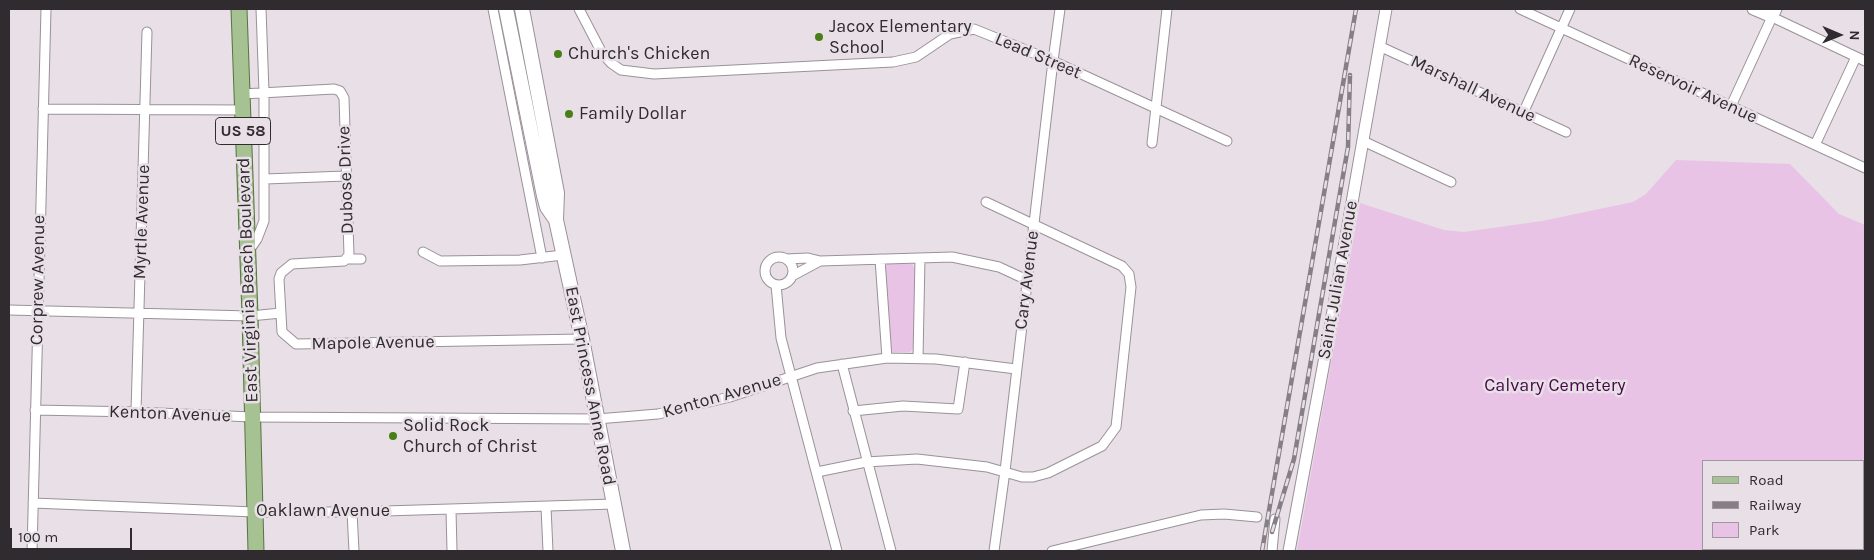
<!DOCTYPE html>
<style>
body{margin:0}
#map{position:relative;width:1874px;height:560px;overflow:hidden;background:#e8dfe7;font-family:Karla,sans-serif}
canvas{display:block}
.frame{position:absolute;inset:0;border:10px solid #2f2b2e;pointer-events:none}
.legend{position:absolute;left:1702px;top:460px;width:162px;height:90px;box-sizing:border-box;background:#e8dfe7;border:1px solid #9e979d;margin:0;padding:6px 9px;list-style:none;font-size:15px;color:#2f2b2e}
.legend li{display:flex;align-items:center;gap:10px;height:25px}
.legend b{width:25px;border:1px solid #9e979d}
.north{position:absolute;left:1814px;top:10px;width:50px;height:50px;-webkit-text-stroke:4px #e8dfe7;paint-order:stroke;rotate:91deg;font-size:14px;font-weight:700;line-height:20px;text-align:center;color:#2f2b2e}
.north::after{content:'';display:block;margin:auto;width:18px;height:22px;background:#2f2b2e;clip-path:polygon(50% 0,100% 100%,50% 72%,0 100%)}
.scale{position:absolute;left:10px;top:528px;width:122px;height:22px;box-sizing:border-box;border:2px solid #2f2b2e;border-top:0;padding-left:6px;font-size:15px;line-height:18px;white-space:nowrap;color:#2f2b2e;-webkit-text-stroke:4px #e8dfe7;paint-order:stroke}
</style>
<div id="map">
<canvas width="1874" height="560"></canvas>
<div class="frame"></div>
<ul class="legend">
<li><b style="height:6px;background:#a6c293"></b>Road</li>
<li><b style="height:6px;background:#868085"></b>Railway</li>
<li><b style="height:14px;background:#e8c3e6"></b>Park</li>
</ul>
<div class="north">N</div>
<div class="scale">100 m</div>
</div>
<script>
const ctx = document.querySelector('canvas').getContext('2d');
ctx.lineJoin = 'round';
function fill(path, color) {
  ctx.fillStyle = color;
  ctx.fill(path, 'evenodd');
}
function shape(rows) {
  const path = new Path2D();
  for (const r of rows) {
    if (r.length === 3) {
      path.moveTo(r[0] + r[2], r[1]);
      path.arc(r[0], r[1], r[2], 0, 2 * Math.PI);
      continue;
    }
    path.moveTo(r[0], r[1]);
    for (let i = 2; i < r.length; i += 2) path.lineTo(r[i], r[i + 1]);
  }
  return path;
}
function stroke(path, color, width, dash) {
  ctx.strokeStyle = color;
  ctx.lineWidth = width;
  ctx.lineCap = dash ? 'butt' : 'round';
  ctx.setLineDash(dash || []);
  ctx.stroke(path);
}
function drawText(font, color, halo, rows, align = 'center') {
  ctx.font = font + ' Karla,sans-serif';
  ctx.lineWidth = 5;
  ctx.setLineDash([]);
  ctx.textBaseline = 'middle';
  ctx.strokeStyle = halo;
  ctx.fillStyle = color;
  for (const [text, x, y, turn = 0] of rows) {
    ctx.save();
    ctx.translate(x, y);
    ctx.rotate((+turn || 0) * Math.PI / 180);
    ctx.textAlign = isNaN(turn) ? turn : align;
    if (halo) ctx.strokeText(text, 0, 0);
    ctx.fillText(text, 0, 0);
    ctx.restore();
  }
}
const green = shape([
 [1676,160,1790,164,1839,214,1865,225,1865,551,1297,551,1360,203,1444,230,1464,232,1542,221,1633,202,1646,194],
 [1703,461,1863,461,1863,549,1703,549],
 [887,264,912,264,915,269,915,347,910,352,893,352,889,346,884,270]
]);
const minor = shape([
 [493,9,542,258],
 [579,9,602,53,611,63,621,70,654,74,893,62,916,57,950,34,974,29,1053,61,1227,141],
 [1520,9,1865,168],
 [1379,46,1566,132],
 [242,94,334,89,340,91,344,98,349,255,344,261,292,264,281,273,279,279,282,332,296,344,582,339],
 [1731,106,1772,17,1865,61],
 [43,109,242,110],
 [1524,111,1570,9],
 [1363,141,1451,182],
 [1152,143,1167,9],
 [1815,145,1856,57],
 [265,179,346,176],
 [248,252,257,239,264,221,264,92,261,9],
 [423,252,440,261,520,260,563,255],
 [779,271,14],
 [347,259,361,259],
 [786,259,808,258,820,261,952,257,999,267,1027,280],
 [880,259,887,358],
 [792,276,820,261],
 [776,285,781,338,837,551],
 [9,310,250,316,281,313],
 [918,358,920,258],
 [842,364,891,551],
 [35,410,136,412,252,417,597,419,658,414,730,397,817,368,887,358,936,359,1016,369],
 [853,411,903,406,958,409,965,362],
 [136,412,147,32],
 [817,472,866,462,917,459,987,467,1022,477,1033,477,1048,473,1102,446,1116,427,1131,287,1129,274,1122,266,986,202],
 [33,503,255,512,352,512,614,504],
 [546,507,548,551],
 [451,510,452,551],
 [352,512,354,551],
 [32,551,46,9],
 [994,551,1005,471,1053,61,1060,9],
 [1052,551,1201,515,1224,514,1257,517],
 [1272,551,1275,519]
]);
const tertiary = shape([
 [1753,9,1772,17,1776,9],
 [1289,551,1324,362,1386,9]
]);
const secondary = shape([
 [506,9,544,196,547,207,556,220],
 [522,9,557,193,556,220,582,339,623,551]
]);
const primary = shape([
 [239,9,250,316,256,551]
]);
const rail = shape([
 [1272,532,1294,459,1333,233,1348,147,1350,75],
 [1262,551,1356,9]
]);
const markers = [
 [819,37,5,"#497f16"],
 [558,54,5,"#497f16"],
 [569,114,5,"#497f16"],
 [393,436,5,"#497f16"]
];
const shields = [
 [243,131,55]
];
const shieldNames = [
 ["US 58",243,131]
];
const poiNames = [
 ["Jacox Elementary",829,27],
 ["School",829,48],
 ["Church's Chicken",568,54],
 ["Family Dollar",579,114],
 ["Solid Rock",403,426],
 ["Church of Christ",403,447]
];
const streetNames = [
 ["Lead Street",1038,56,23],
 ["Marshall Avenue",1473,89,25],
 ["Reservoir Avenue",1693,89,25],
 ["Dubose Drive",346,180,-92],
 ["Myrtle Avenue",142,222,-88],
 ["Corprew Avenue",38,280,-89],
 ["East Virginia Beach Boulevard",248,280,-92],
 ["Cary Avenue",1027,280,-83],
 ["Saint Julian Avenue",1338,280,-80],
 ["Mapole Avenue",373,343,-1],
 ["East Princess Anne Road",590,386,79],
 ["Kenton Avenue",722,396,-16],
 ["Kenton Avenue",170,414,2],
 ["Oaklawn Avenue",323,511]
];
const parkNames = [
 ["Calvary Cemetery",1555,386]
];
fill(green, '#e8c3e6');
stroke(minor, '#9a9199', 11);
stroke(tertiary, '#9a9199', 13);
stroke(secondary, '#9a9199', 16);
stroke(primary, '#567341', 17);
stroke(minor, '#fff', 9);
stroke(tertiary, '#fff', 11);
stroke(secondary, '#fff', 14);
stroke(primary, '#a6c293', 15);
stroke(rail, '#868085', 4.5);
stroke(rail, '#e8dfe7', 2.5, [8]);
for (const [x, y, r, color] of markers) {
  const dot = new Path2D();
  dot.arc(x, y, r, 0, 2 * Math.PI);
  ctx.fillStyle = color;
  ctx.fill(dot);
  stroke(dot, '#e8dfe7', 2);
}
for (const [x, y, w] of shields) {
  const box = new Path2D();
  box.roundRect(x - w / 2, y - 13.5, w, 27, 4);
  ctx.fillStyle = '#e8dfe7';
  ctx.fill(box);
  stroke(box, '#2f2b2e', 1);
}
drawText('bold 16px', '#2f2b2e', null, shieldNames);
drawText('18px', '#2f2b2e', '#e8dfe7', poiNames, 'left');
drawText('18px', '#2f2b2e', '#e8dfe7', streetNames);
drawText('18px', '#470847', '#e8dfe7', parkNames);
</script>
